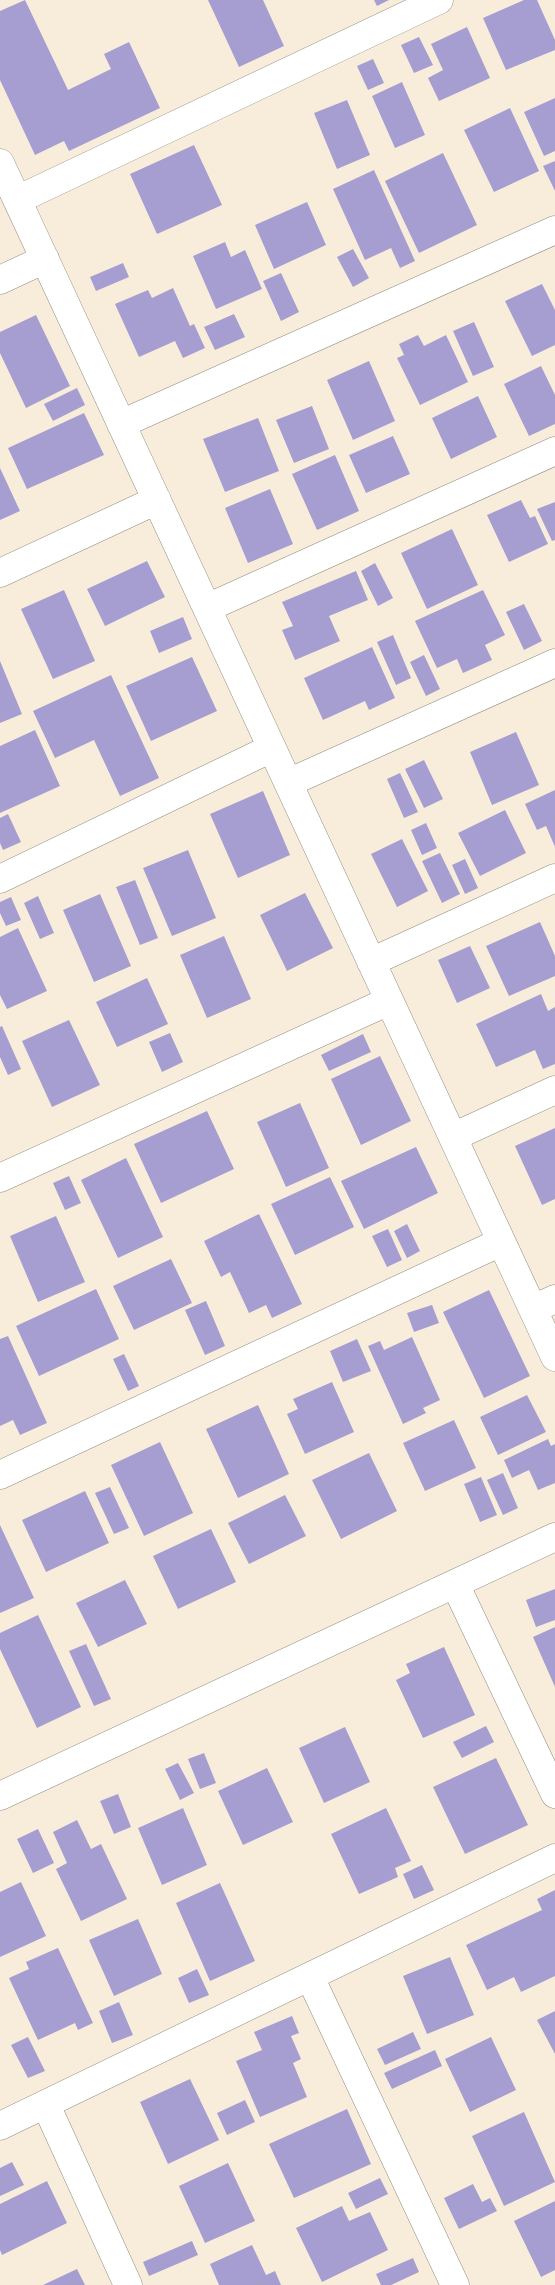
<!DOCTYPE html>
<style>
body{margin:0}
canvas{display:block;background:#f8eddb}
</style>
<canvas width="555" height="2285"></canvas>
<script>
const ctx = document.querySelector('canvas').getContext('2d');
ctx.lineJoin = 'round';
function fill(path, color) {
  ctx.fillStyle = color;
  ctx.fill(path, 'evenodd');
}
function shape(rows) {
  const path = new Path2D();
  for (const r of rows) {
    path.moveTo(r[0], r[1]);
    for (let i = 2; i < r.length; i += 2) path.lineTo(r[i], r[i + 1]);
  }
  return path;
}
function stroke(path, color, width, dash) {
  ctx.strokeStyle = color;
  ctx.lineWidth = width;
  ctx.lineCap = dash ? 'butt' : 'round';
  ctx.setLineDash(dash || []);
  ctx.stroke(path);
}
const building = shape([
 [25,0,68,90,111,69,104,54,129,42,160,108,69,151,64,141,35,155,0,80,0,11],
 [208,0,263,0,284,46,239,67],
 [374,0,389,0,377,6],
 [524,0,537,0,555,40,555,50,506,70,483,18],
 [467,27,490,78,439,101,428,78,443,70,431,44],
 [419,37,433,65,414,73,401,45],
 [373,59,384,83,368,90,357,66],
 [402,82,425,135,395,148,372,96],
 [555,98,555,151,544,156,524,112],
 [347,100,370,155,337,169,314,113],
 [510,108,539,171,494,192,464,130],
 [194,145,222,205,157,234,130,174],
 [443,153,477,225,419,253,385,181],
 [555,161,555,191,543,166],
 [374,170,415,261,400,268,391,248,365,260,333,189],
 [307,202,326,245,274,269,255,225],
 [225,242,231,257,245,250,262,289,216,309,193,256],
 [353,249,369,278,353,287,337,257],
 [123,263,129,277,96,291,90,277],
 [281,273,299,312,281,321,263,281],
 [542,284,555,310,555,345,532,356,505,301],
 [173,288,190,326,194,324,205,348,183,358,175,341,139,357,115,304,148,290,152,298],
 [234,314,245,337,215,350,204,327],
 [36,315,70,386,26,408,0,353,0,332],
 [474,322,494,367,473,376,453,331],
 [418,335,424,346,446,335,468,382,420,405,397,358,404,355,399,344],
 [369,361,395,421,353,440,327,380],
 [541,366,555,395,555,424,529,436,504,384],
 [77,388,85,405,53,421,44,404],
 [478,396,497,437,451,459,432,418],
 [312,406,329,449,294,463,276,420],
 [84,413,104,455,27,489,8,448],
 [258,418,279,471,225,492,203,439],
 [393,436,410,474,366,493,349,455],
 [335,455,359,511,317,530,292,474],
 [0,468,20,511,0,520],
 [270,489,293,544,248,563,225,508],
 [521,500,530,518,535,516,548,544,509,562,487,515],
 [555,502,555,540,552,541,537,509],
 [452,529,478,585,427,609,401,553],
 [147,561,165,597,105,626,87,589],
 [375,563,393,598,378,606,361,571],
 [356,571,368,600,329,616,340,641,295,660,282,630,293,626,282,602],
 [64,590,95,661,53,679,21,609],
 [483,590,505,635,485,645,492,660,463,673,457,659,437,668,415,621],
 [524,604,542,641,524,650,506,612],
 [183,617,192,639,159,653,150,631],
 [393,635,411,678,396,685,377,642],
 [372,647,395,698,369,710,365,701,323,720,304,678],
 [424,655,440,689,426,696,410,662],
 [192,657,217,711,151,741,126,686],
 [0,661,22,714,0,723],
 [111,675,159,778,120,796,94,740,55,758,33,711],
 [35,730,60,786,0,813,0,746],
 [516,732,539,785,492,805,470,752],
 [424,760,443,799,424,808,405,769],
 [400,773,418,812,404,818,387,779],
 [555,790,555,847,546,826,537,830,525,804],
 [263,791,290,855,238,878,210,814],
 [505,810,526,853,480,876,458,833],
 [8,814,21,842,3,850,0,843,0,818],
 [426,823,437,848,422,855,411,830],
 [402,839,428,891,397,907,371,854],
 [188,850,216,918,172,936,143,868],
 [440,853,460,894,442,903,422,861],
 [465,859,478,888,465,894,452,865],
 [135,880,158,938,140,945,116,887],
 [305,893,333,948,287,971,260,915],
 [100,894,131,966,94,982,63,910],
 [38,896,54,933,40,939,24,903],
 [11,897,21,920,6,926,0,913,0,902],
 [540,922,555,956,555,976,509,996,486,946],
 [18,928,47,991,7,1009,0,995,0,937],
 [224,936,251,999,207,1018,180,955],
 [470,946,490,988,457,1003,438,960],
 [147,978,168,1024,117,1047,96,1002],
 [541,994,548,1011,555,1007,555,1064,543,1069,535,1050,496,1067,476,1024],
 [69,1020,100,1085,52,1107,22,1041],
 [2,1026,21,1069,8,1075,0,1057,0,1027],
 [170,1033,183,1062,162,1072,149,1042],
 [363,1034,371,1052,329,1071,321,1055],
 [380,1056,411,1121,361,1145,331,1079],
 [300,1103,329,1168,286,1187,257,1122],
 [207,1111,234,1169,161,1203,134,1144],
 [555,1128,555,1199,542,1205,515,1146],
 [416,1147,438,1193,364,1229,341,1181],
 [126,1158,163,1237,118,1258,81,1180],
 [69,1176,81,1203,65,1210,53,1183],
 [330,1177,354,1227,295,1255,271,1204],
 [259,1214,302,1304,272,1318,266,1305,249,1313,230,1272,221,1277,204,1241],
 [56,1216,85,1282,38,1302,10,1236],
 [407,1224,420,1251,407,1258,394,1231],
 [388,1229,402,1260,387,1267,372,1236],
 [171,1259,192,1303,134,1330,113,1286],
 [96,1289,119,1339,39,1376,16,1326],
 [489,1290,530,1376,484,1398,443,1312],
 [206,1301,225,1346,205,1355,185,1310],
 [432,1305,439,1323,414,1332,407,1313],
 [8,1336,47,1423,20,1435,13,1420,0,1426,0,1339],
 [412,1337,440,1400,423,1408,426,1413,403,1424,368,1346,380,1341,384,1350],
 [357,1339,371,1371,343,1382,330,1351],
 [124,1354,139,1386,128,1391,113,1359],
 [332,1382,354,1432,305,1454,287,1414,298,1409,293,1399],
 [527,1395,546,1432,498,1455,480,1417],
 [258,1405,289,1474,238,1498,206,1429],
 [454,1420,476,1468,425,1491,403,1443],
 [548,1439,551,1446,555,1444,555,1483,538,1490,529,1470,512,1478,504,1460],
 [160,1442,193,1513,144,1536,111,1465],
 [369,1453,397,1511,341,1539,312,1480],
 [503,1473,518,1508,503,1515,487,1480],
 [481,1477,497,1515,480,1522,464,1484],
 [110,1487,129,1528,114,1534,95,1493],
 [85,1491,109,1543,46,1572,22,1520],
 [285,1495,306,1536,249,1564,228,1523],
 [0,1525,34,1598,0,1613],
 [211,1529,236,1582,178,1609,153,1556],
 [125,1580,147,1624,98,1647,76,1603],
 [555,1589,555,1620,536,1627,526,1600],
 [38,1615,81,1707,37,1728,0,1649,0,1633],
 [555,1627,555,1687,533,1637],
 [86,1644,111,1699,94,1706,69,1651],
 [444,1647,475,1715,423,1738,396,1680,410,1673,406,1664],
 [486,1726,494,1742,462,1758,453,1742],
 [345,1727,370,1782,324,1803,299,1748],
 [204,1753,216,1783,200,1789,188,1759],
 [496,1758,528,1825,465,1854,433,1787],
 [178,1763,194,1793,180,1800,165,1769],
 [267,1768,293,1822,243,1845,218,1791],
 [118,1794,131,1827,114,1834,100,1801],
 [183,1808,207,1865,162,1885,138,1828],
 [386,1808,411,1861,395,1868,398,1877,359,1894,331,1834],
 [77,1820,91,1849,101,1844,127,1899,81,1921,56,1869,67,1863,53,1832],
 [38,1829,54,1863,33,1873,17,1839],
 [422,1865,434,1890,414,1899,403,1874],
 [21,1882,46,1936,0,1957,0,1892],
 [220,1883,255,1961,210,1981,176,1903],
 [555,1890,555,1976,521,1992,514,1977,487,1990,466,1945,542,1910,537,1899],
 [138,1919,162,1974,114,1996,89,1940],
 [58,1948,93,2023,78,2030,75,2023,38,2040,9,1978,29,1969,26,1962],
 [450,1957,474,2015,427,2034,403,1976],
 [197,1969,209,1995,189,2003,178,1978],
 [119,2002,133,2035,112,2043,99,2011],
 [555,2011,555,2054,537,2020],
 [292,2016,299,2033,291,2036,301,2059,293,2063,307,2097,260,2117,236,2061,262,2050,254,2032],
 [413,2032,421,2049,385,2065,377,2049],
 [28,2037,45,2071,28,2078,11,2045],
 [491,2037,516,2090,470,2112,445,2059],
 [435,2050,442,2066,392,2089,384,2073],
 [190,2079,219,2140,168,2164,140,2102],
 [245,2100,255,2122,227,2135,217,2113],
 [347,2109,371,2164,294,2198,269,2144],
 [524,2112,555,2182,504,2206,472,2136],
 [12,2162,24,2185,0,2196,0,2168],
 [228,2163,255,2221,205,2243,179,2186],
 [380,2178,388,2194,356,2209,348,2193],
 [47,2181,67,2223,2,2255,0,2250,0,2204],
 [473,2184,482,2202,490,2198,497,2211,459,2229,444,2198],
 [555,2201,555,2270,541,2277,514,2221],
 [342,2206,349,2221,370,2212,388,2250,322,2282,296,2228],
 [192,2241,198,2255,149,2276,143,2262],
 [252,2245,266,2275,275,2271,281,2285,219,2285,210,2264],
 [413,2258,419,2272,391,2285,381,2285,376,2274],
 [77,2269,85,2285,43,2285]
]);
const street = shape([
 [0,163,555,1357],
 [17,200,439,0],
 [0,280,45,259],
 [121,424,555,230],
 [0,573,157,500],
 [207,608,555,451],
 [288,783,555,663],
 [0,879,272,748],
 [371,962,555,878],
 [453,1137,555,1090],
 [0,1178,389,1001],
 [533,1309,555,1299],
 [0,1475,501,1242],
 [455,1584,555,1794],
 [0,1796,555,1537],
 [310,1977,455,2285],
 [46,2105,128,2285],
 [0,2126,555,1858]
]);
fill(building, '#a69ed0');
stroke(street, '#928c83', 29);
stroke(street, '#fff', 28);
</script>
